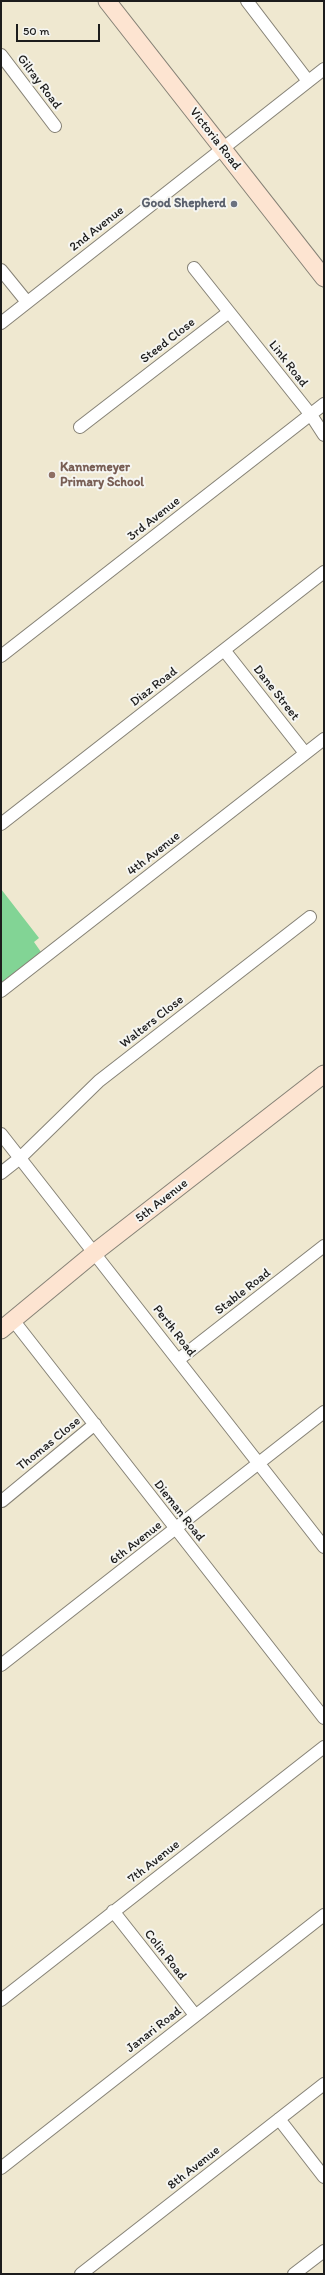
<!DOCTYPE html>
<style>
body{margin:0}
#map{position:relative;width:325px;height:2275px;overflow:hidden;background:#efe8d0;font-family:Itim,sans-serif}
canvas{display:block}
.frame{position:absolute;inset:0;border:2px solid #1c1c1c;pointer-events:none}
.scale{position:absolute;left:16px;top:24px;width:84px;height:18px;box-sizing:border-box;border:2px solid #1c1c1c;border-top:0;padding-left:5px;font-size:12px;line-height:14px;white-space:nowrap;color:#1c1c1c;-webkit-text-stroke:3px #f6f6f2;paint-order:stroke}
</style>
<div id="map">
<canvas width="325" height="2275"></canvas>
<div class="frame"></div>
<div class="scale">50 m</div>
</div>
<script>
const ctx = document.querySelector('canvas').getContext('2d');
ctx.lineJoin = 'round';
function fill(path, color) {
  ctx.fillStyle = color;
  ctx.fill(path, 'evenodd');
}
function shape(rows) {
  const path = new Path2D();
  for (const r of rows) {
    path.moveTo(r[0], r[1]);
    for (let i = 2; i < r.length; i += 2) path.lineTo(r[i], r[i + 1]);
  }
  return path;
}
function stroke(path, color, width, dash) {
  ctx.strokeStyle = color;
  ctx.lineWidth = width;
  ctx.lineCap = dash ? 'butt' : 'round';
  ctx.setLineDash(dash || []);
  ctx.stroke(path);
}
function drawText(font, color, halo, rows, align = 'center') {
  ctx.font = font + ' Itim,sans-serif';
  ctx.lineWidth = 4;
  ctx.setLineDash([]);
  ctx.textBaseline = 'middle';
  ctx.strokeStyle = halo;
  ctx.fillStyle = color;
  for (const [text, x, y, turn = 0] of rows) {
    ctx.save();
    ctx.translate(x, y);
    ctx.rotate((+turn || 0) * Math.PI / 180);
    ctx.textAlign = isNaN(turn) ? turn : align;
    if (halo) ctx.strokeText(text, 0, 0);
    ctx.fillText(text, 0, 0);
    ctx.restore();
  }
}
const green = shape([
 [1,889,39,938,34,942,41,952,1,983]
]);
const street = shape([
 [247,1,308,81],
 [1,55,55,126],
 [194,268,311,415,324,435],
 [1,270,27,302],
 [1,323,324,69],
 [80,427,229,312],
 [224,650,305,753],
 [1,656,324,404],
 [1,824,324,572],
 [1,991,324,739],
 [1,1134,324,1547],
 [1,1173,20,1158,99,1081,310,917],
 [13,1320,324,1718],
 [178,1360,324,1246],
 [2,1501,95,1424],
 [1,1665,324,1412],
 [113,1911,195,2015],
 [1,2000,324,1747],
 [279,2119,324,2177],
 [1,2168,324,1915],
 [81,2274,324,2084],
 [294,2274,324,2251]
]);
const secondary = shape([
 [107,1,324,278],
 [1,1330,94,1253,324,1074]
]);
const markers = [
 [234,204,4,"#6b7280"],
 [52,475,4,"#8d6e63"]
];
const streetNames = [
 ["Gilray Road",39,82,53],
 ["Victoria Road",215,139,52],
 ["2nd Avenue",97,229,-38],
 ["Steed Close",168,341,-38],
 ["Link Road",288,364,52],
 ["3rd Avenue",154,519,-38],
 ["Diaz Road",154,687,-38],
 ["Dane Street",276,693,52],
 ["4th Avenue",154,854,-38],
 ["Walters Close",152,1022,-38],
 ["5th Avenue",162,1201,-38],
 ["Stable Road",243,1292,-38],
 ["Perth Road",174,1331,52],
 ["Thomas Close",49,1444,-39],
 ["Dieman Road",179,1511,52],
 ["6th Avenue",136,1543,-38],
 ["7th Avenue",154,1862,-38],
 ["Colin Road",165,1955,52],
 ["Janari Road",154,2030,-38],
 ["8th Avenue",194,2168,-38]
];
const worshipNames = [
 ["Good Shepherd",226,204]
];
const educationNames = [
 ["Kannemeyer",60,468],
 ["Primary School",60,483]
];
fill(green, '#82d495');
stroke(street, '#868276', 14);
stroke(secondary, '#868276', 19);
stroke(street, '#fff', 12);
stroke(secondary, '#fde4d1', 17);
for (const [x, y, r, color] of markers) {
  const dot = new Path2D();
  dot.arc(x, y, r, 0, 2 * Math.PI);
  ctx.fillStyle = color;
  ctx.fill(dot);
  stroke(dot, '#f6f6f2', 1.5);
}
drawText('13px', '#1c1c1c', '#f6f6f2', streetNames);
drawText('bold 13px', '#5b616d', '#f6f6f2', worshipNames, 'right');
drawText('bold 13px', '#785e54', '#f6f6f2', educationNames, 'left');
</script>
